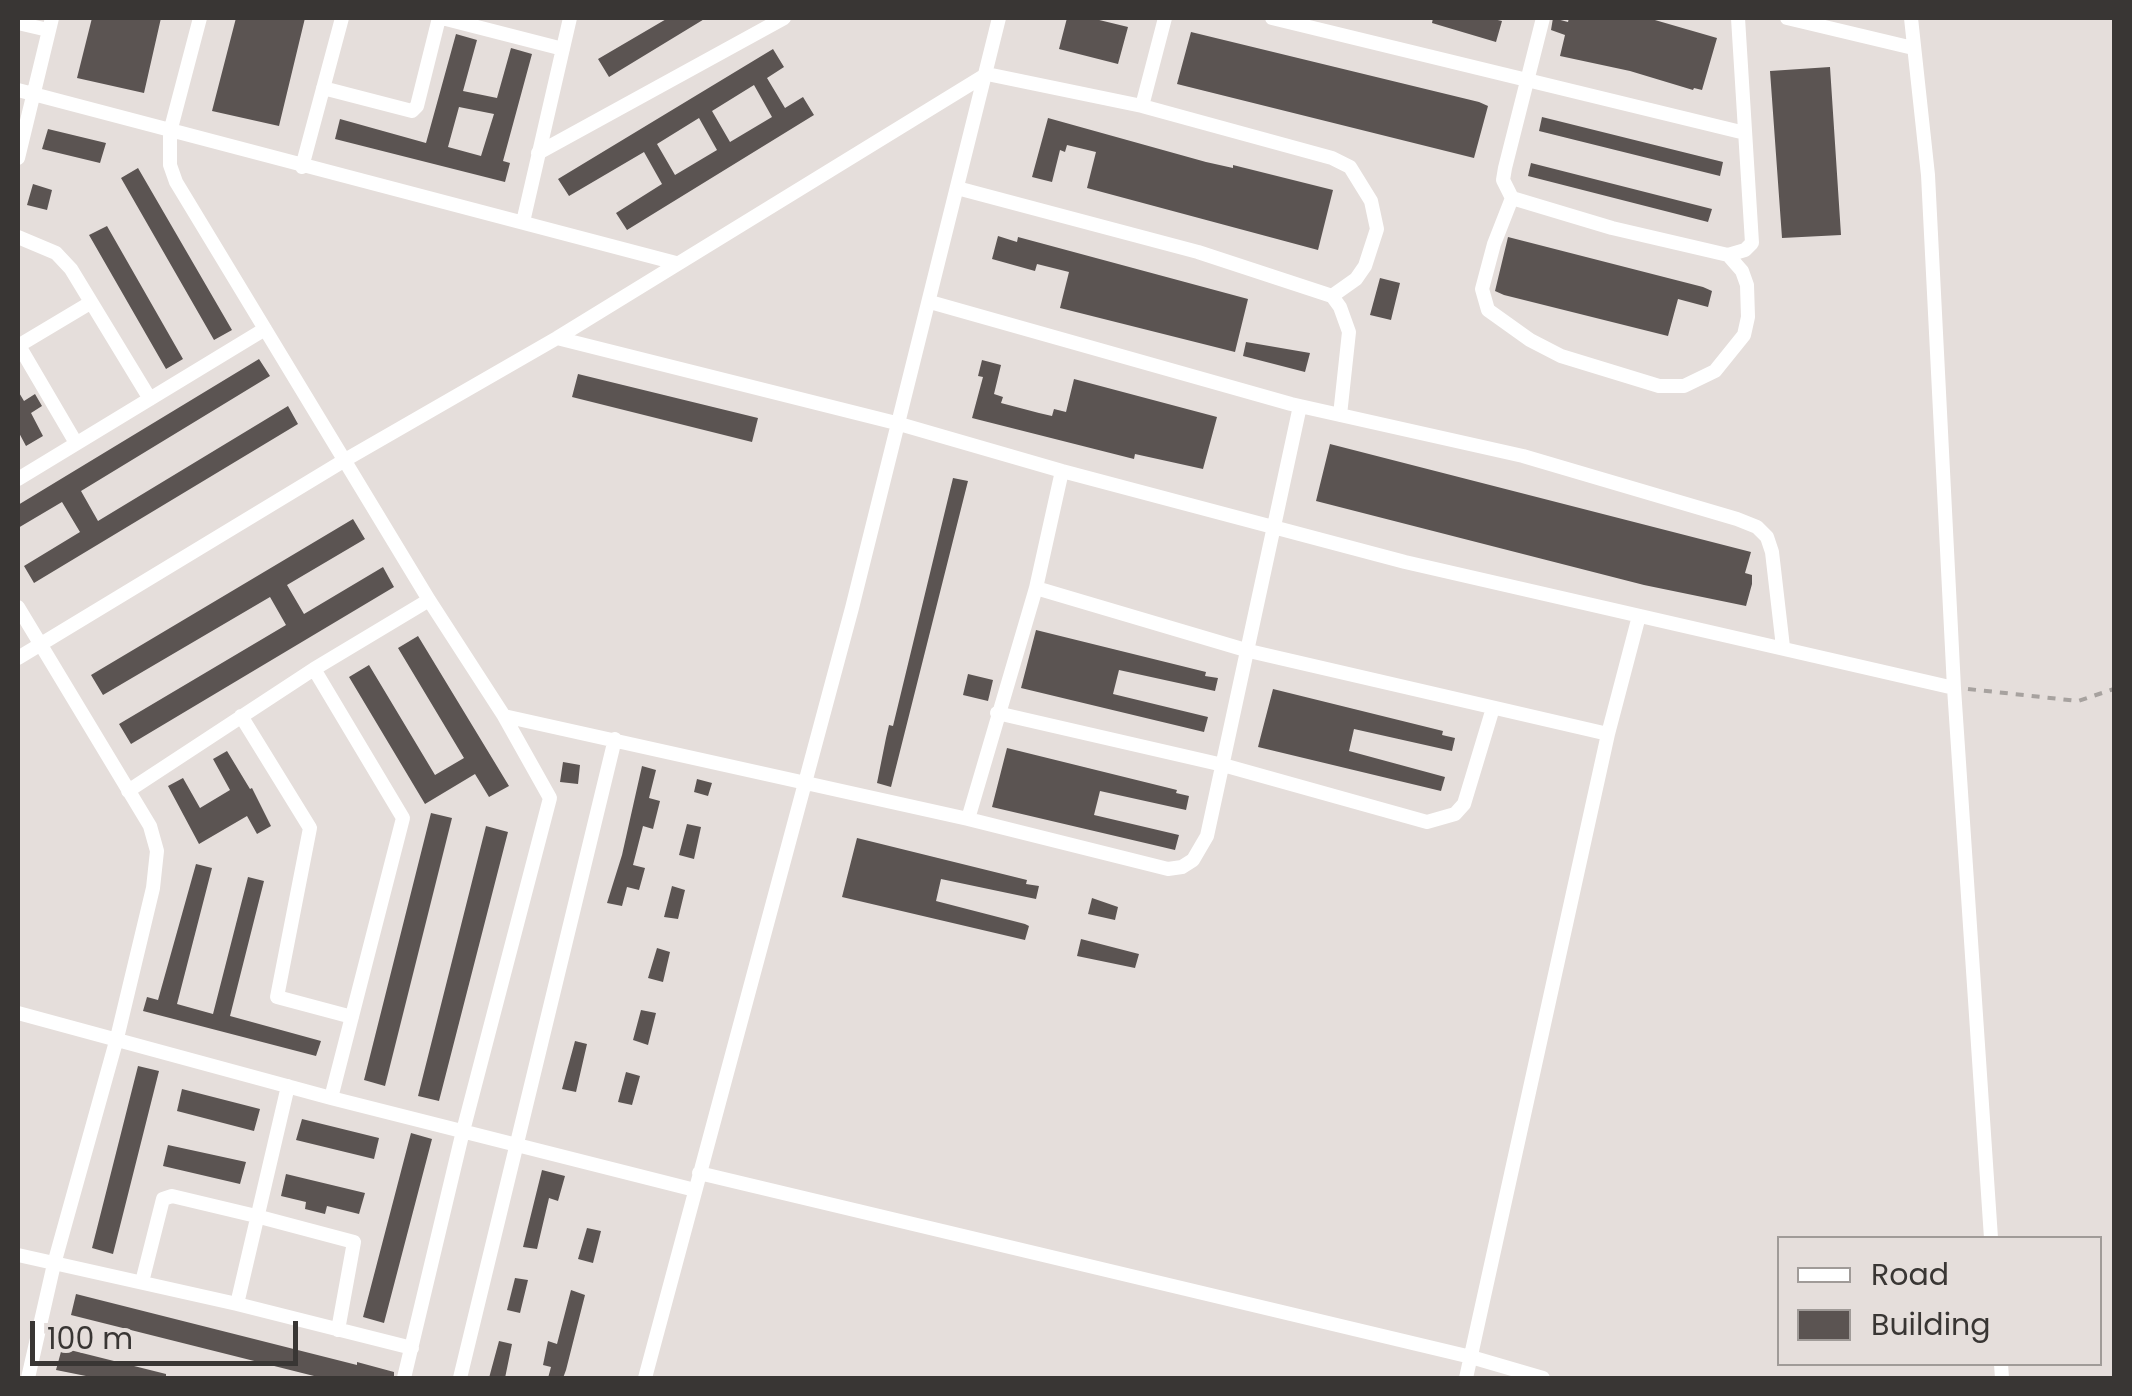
<!DOCTYPE html>
<style>
body{margin:0}
#map{position:relative;width:2132px;height:1396px;overflow:hidden;background:#e5dedb;font-family:Poppins,sans-serif}
canvas{display:block}
.frame{position:absolute;inset:0;border:20px solid #393634;pointer-events:none}
.legend{position:absolute;left:1777px;top:1236px;width:325px;height:130px;box-sizing:border-box;background:#e5dedb;border:2px solid #a09b98;margin:0;padding:12px 18px;list-style:none;font-size:30px;color:#393634}
.legend li{display:flex;align-items:center;gap:20px;height:50px}
.legend b{width:50px;border:2px solid #a09b98}
.scale{position:absolute;left:30px;top:1321px;width:268px;height:45px;box-sizing:border-box;border:5px solid #393634;border-top:0;padding-left:12px;font-size:30px;line-height:35px;white-space:nowrap;color:#393634;-webkit-text-stroke:8px #e5dedb;paint-order:stroke}
</style>
<div id="map">
<canvas width="2132" height="1396"></canvas>
<div class="frame"></div>
<ul class="legend">
<li><b style="height:12px;background:#fff"></b>Road</li>
<li><b style="height:28px;background:#5b5452"></b>Building</li>
</ul>
<div class="scale">100 m</div>
</div>
<script>
const ctx = document.querySelector('canvas').getContext('2d');
ctx.lineJoin = 'round';
function fill(path, color) {
  ctx.fillStyle = color;
  ctx.fill(path, 'evenodd');
}
function shape(rows) {
  const path = new Path2D();
  for (const r of rows) {
    path.moveTo(r[0], r[1]);
    for (let i = 2; i < r.length; i += 2) path.lineTo(r[i], r[i + 1]);
  }
  return path;
}
function stroke(path, color, width, dash) {
  ctx.strokeStyle = color;
  ctx.lineWidth = width;
  ctx.lineCap = dash ? 'butt' : 'round';
  ctx.setLineDash(dash || []);
  ctx.stroke(path);
}
const building = shape([
 [92,18,161,18,144,93,77,78],
 [236,18,305,18,279,126,212,111],
 [668,18,706,18,609,77,598,59],
 [1067,18,1091,18,1128,27,1118,64,1059,49],
 [1433,18,1489,18,1502,21,1496,42,1432,23],
 [1553,18,1568,22,1569,18,1648,18,1717,38,1702,90,1694,88,1693,90,1630,71,1560,56,1565,35,1551,30],
 [1191,32,1479,102,1488,106,1474,158,1177,84],
 [456,34,477,40,463,91,497,98,511,48,532,54,503,161,510,163,505,182,335,139,340,119,426,143],
 [459,107,494,114,481,156,448,147],
 [773,49,784,67,767,78,785,108,803,97,814,115,627,230,616,213,662,184,644,152,569,196,558,179],
 [754,85,772,117,730,142,712,111],
 [699,118,717,150,675,175,657,144],
 [1830,67,1841,235,1782,238,1770,71],
 [1542,117,1723,162,1720,176,1539,131],
 [1048,118,1206,162,1233,168,1233,165,1333,190,1318,250,1087,188,1096,152,1067,145,1065,152,1060,150,1052,182,1032,177],
 [48,129,106,143,100,163,42,149],
 [1531,163,1712,209,1708,222,1528,176],
 [138,168,232,330,214,340,121,178],
 [33,184,52,190,47,210,27,205],
 [107,226,183,359,166,369,89,235],
 [998,236,1017,242,1018,237,1248,299,1235,352,1060,308,1069,272,1037,264,1035,271,992,259],
 [1508,237,1703,287,1712,291,1708,307,1678,299,1668,336,1504,295,1495,291],
 [1380,278,1400,283,1391,320,1370,315],
 [1246,342,1310,353,1305,372,1243,356],
 [259,359,270,376,81,491,98,521,288,406,298,424,34,583,24,566,80,532,62,502,18,528,18,505],
 [982,360,1001,365,994,394,1003,397,1001,403,1039,413,1052,416,1054,409,1066,412,1074,379,1217,417,1203,469,1135,454,1134,459,972,418,983,377,978,376],
 [578,374,758,418,752,442,572,397],
 [18,391,24,401,35,394,42,406,31,413,43,436,26,446,18,431],
 [1330,444,1751,552,1745,573,1752,575,1752,584,1746,606,1644,585,1316,501],
 [953,478,968,481,891,787,877,783,886,738,889,725,893,726],
 [353,519,365,539,287,585,304,614,383,567,394,587,131,744,119,724,286,625,270,597,103,695,91,675],
 [1036,630,1206,672,1205,676,1218,678,1215,691,1119,670,1113,694,1208,717,1204,732,1021,688],
 [418,636,509,786,489,797,475,774,425,804,349,677,369,665,435,775,464,758,398,648],
 [968,674,993,680,988,701,963,695],
 [1273,689,1443,731,1442,735,1455,738,1452,751,1354,729,1349,751,1445,777,1441,791,1258,747],
 [1007,748,1177,790,1176,793,1189,796,1186,810,1100,791,1094,815,1179,835,1175,850,992,807],
 [227,751,250,789,252,788,271,826,257,834,247,816,199,844,168,786,183,778,200,808,230,790,213,759],
 [563,762,580,765,578,784,560,782],
 [642,766,656,770,649,798,660,801,653,829,643,826,633,865,645,868,639,890,627,887,622,906,607,903,622,855],
 [697,779,712,783,708,796,694,792],
 [431,813,452,818,385,1086,364,1080],
 [687,824,701,827,694,859,679,855],
 [486,826,508,832,439,1101,418,1096],
 [857,838,1027,880,1026,884,1039,886,1036,899,941,879,936,901,1025,924,1029,926,1025,940,842,897],
 [196,864,212,868,177,1004,213,1014,248,877,264,881,230,1016,321,1041,316,1056,143,1011,147,997,158,1000],
 [672,886,685,890,678,919,664,917],
 [1092,898,1118,907,1115,920,1088,914],
 [1081,939,1139,954,1135,968,1077,956],
 [657,948,670,952,663,982,648,978],
 [641,1010,656,1013,648,1045,633,1040],
 [575,1041,587,1044,576,1092,562,1089],
 [138,1066,159,1071,113,1254,92,1248],
 [626,1072,640,1076,632,1105,618,1102],
 [182,1089,260,1109,254,1131,177,1111],
 [302,1119,379,1138,374,1159,296,1140],
 [411,1133,432,1139,384,1323,363,1317],
 [168,1145,246,1162,240,1184,163,1166],
 [542,1170,565,1176,558,1201,549,1198,537,1249,523,1247],
 [286,1174,365,1193,359,1214,327,1206,325,1214,305,1209,306,1202,281,1196],
 [587,1228,601,1231,593,1263,578,1259],
 [515,1278,528,1280,520,1313,507,1310],
 [571,1290,585,1295,566,1370,563,1378,548,1378,551,1367,543,1365,548,1341,557,1344],
 [76,1294,357,1365,357,1362,394,1372,394,1378,322,1378,71,1315],
 [499,1341,512,1344,505,1378,489,1378],
 [62,1348,166,1374,166,1378,96,1378,56,1370]
]);
const path = shape([
 [1968,689,2078,701,2114,689]
]);
const minor = shape([
 [200,18,170,132,170,165,176,182,429,600,504,716,550,798,463,1131,404,1378],
 [442,18,563,49],
 [1272,18,1745,133],
 [1543,18,1505,168,1503,180,1512,198,1612,228,1728,255,1745,250,1752,243,1738,18],
 [1787,18,1913,48],
 [1911,18,1928,175,1954,688,1991,1238],
 [18,23,48,30],
 [323,88,412,111,417,106,439,18],
 [18,90,676,263],
 [1142,106,1165,18],
 [538,153,784,18],
 [18,158,52,18],
 [302,167,342,18],
 [957,188,1198,252,1332,296,1340,307,1349,332,1340,415],
 [1512,198,1494,244,1482,289,1488,310,1530,340,1561,356,1659,386,1684,386,1715,371,1744,335,1748,317,1747,285,1742,271,1728,255],
 [523,222,570,18],
 [18,237,56,253,71,269,150,399],
 [930,302,1291,404,1523,456,1737,519,1757,527,1767,537,1772,552,1783,647],
 [557,338,896,423,1062,471,1405,562,1954,688],
 [18,344,76,443],
 [18,346,90,303],
 [1062,471,1036,588,1249,651,1608,734],
 [18,479,265,329],
 [1036,588,968,819,1168,869,1182,867,1193,860,1207,836,1300,406],
 [18,607,150,826,157,851,153,888,117,1038,54,1264,28,1378],
 [18,658,345,460,557,338,987,74,1142,106,1332,158,1350,167,1371,201,1377,229,1365,266,1356,279,1332,296],
 [314,669,403,818,331,1098],
 [997,713,1223,765,1427,822,1455,814,1464,804,1493,708],
 [241,716,310,828,277,997,352,1017],
 [504,716,968,819],
 [128,791,314,669,429,600],
 [18,1013,331,1098,695,1190],
 [699,1173,1471,1357,1543,1378],
 [18,1255,237,1304,412,1348],
 [142,1282,163,1199,172,1196,256,1216,354,1242,338,1330],
 [237,1304,288,1086],
 [2001,1364,2002,1378],
 [460,1378,615,739],
 [645,1378,852,608,999,18],
 [1466,1378,1608,734,1639,616]
]);
fill(building, '#5b5452');
stroke(path, '#a7a29f', 4, [8, 8]);
stroke(minor, '#fff', 14);
</script>
